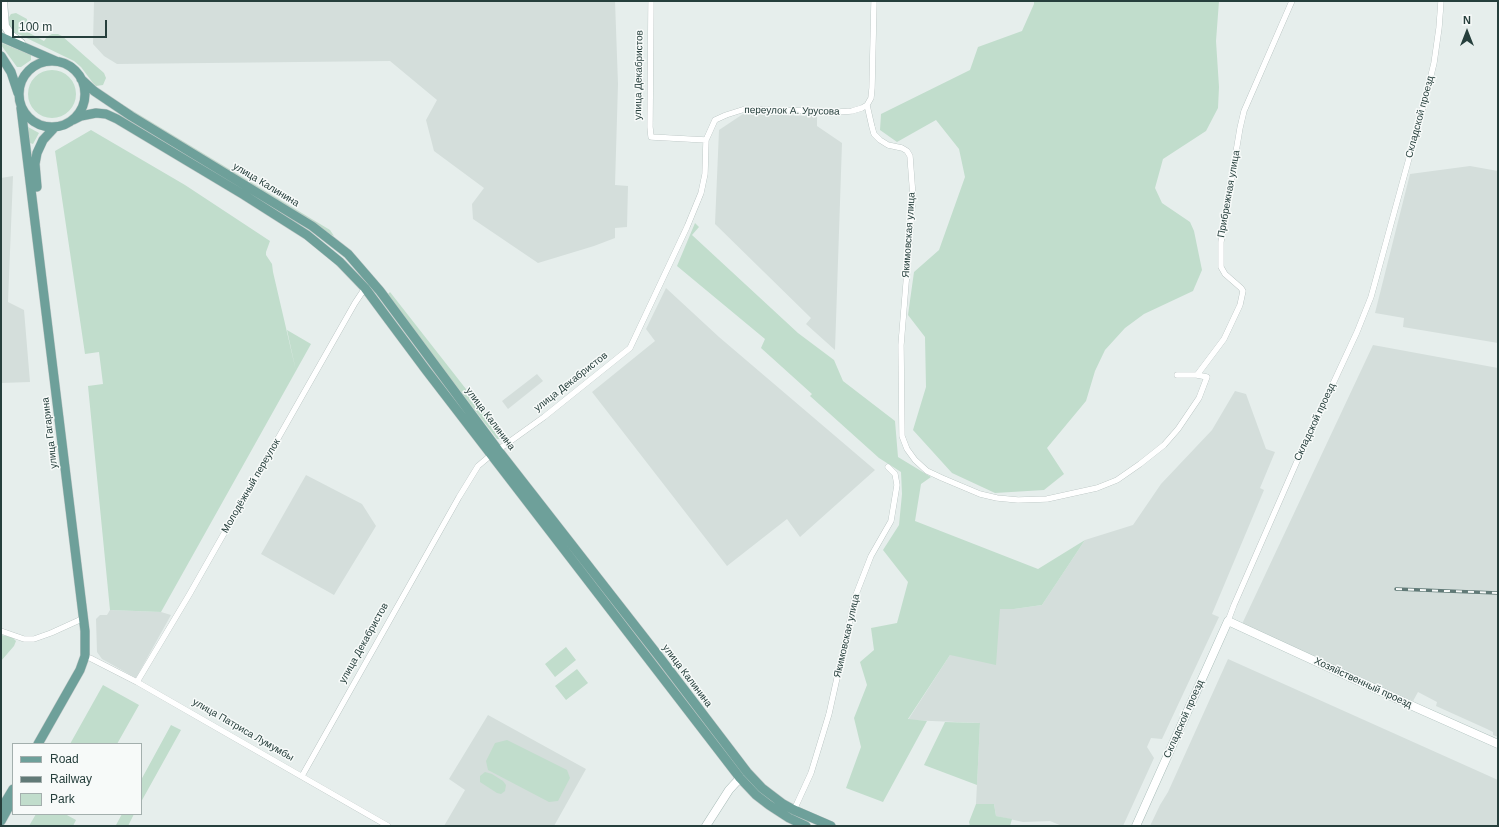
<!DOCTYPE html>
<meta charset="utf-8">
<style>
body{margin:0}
#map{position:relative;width:1499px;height:827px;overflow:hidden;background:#e6eeec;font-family:Arial,sans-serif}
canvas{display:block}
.frame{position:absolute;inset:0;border:2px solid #263f3c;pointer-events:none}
.legend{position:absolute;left:12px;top:743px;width:130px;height:72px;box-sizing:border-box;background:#f7faf9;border:1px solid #a3afad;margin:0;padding:5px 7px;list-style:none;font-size:12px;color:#263f3c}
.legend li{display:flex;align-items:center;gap:8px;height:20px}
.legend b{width:20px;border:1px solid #a3afad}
.north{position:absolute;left:1447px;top:12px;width:40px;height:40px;-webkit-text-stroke:3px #f7faf9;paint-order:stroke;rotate:0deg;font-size:11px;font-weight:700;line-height:16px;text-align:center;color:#263f3c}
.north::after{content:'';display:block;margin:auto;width:14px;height:18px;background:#263f3c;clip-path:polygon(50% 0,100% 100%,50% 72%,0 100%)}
.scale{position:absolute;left:12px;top:20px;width:95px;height:18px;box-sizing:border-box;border:2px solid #263f3c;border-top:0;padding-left:5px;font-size:12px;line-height:14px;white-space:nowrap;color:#263f3c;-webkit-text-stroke:3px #f7faf9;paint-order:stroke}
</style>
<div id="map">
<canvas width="1499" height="827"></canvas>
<div class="frame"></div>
<ul class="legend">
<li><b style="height:5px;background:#6ea09a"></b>Road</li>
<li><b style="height:5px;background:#617a77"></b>Railway</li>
<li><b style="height:11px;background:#c1ddcc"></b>Park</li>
</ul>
<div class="north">N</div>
<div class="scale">100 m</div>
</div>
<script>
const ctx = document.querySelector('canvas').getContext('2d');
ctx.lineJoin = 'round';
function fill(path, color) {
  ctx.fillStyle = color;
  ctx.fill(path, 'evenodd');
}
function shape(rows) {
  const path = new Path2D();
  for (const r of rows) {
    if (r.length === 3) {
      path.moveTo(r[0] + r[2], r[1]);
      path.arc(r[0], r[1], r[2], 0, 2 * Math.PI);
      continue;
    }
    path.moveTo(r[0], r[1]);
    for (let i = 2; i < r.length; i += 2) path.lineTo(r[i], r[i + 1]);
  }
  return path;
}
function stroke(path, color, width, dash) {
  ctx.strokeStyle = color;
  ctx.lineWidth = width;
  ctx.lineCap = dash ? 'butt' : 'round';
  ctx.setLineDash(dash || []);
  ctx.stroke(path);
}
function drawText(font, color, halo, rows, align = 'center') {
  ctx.font = font + ' Arial,sans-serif';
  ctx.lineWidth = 3;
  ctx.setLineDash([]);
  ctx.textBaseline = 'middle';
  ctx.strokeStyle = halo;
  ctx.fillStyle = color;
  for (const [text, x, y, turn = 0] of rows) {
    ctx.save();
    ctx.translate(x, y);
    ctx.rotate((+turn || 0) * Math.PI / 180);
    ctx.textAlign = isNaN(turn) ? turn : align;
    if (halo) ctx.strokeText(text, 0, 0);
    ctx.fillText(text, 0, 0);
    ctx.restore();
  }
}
const built = shape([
 [94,1,615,1,618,84,615,185,628,186,627,227,615,228,615,238,594,246,538,263,473,219,472,204,484,188,434,151,426,120,437,100,390,61,117,64,104,56,93,44],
 [743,114,817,116,817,126,842,143,835,350,806,324,811,318,715,224,719,130],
 [1470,166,1498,171,1498,343,1403,327,1404,318,1375,313,1410,174],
 [13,176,8,302,24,310,30,382,1,383,1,178],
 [666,288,719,337,875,470,800,537,787,519,727,566,592,392,655,341,646,329],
 [1373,345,1498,368,1498,737,1493,735,1493,732,1487,729,1436,706,1437,702,1418,692,1413,701,1242,624],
 [537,374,543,381,508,409,502,401],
 [1235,391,1246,394,1266,449,1275,452,1260,488,1264,490,1212,614,1219,617,1162,739,1151,738,1147,747,1154,758,1123,826,1062,826,1050,821,1023,822,996,816,994,804,976,804,980,723,908,720,950,655,1000,608,1014,609,1042,605,1085,540,1133,525,1161,484,1212,430],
 [306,475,362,504,376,526,334,595,261,554],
 [110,610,161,612,171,615,136,678,102,659,97,652,96,619,100,615,107,615],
 [1228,659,1498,780,1498,826,1150,826,1160,805,1168,792],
 [488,715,586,769,554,826,444,826,465,790,449,779]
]);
const green = shape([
 [1034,1,1219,1,1216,41,1219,87,1218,108,1206,131,1163,159,1155,188,1162,203,1190,222,1194,231,1202,270,1193,291,1144,314,1125,328,1105,350,1095,371,1086,401,1047,448,1064,474,1044,490,995,493,952,473,913,430,926,387,925,337,908,315,914,272,939,250,965,177,959,149,936,120,897,142,880,130,881,114,970,70,978,47,1022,31,1034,4],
 [16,13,27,19,27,23,24,30,44,41,48,36,52,34,58,34,62,36,104,73,106,78,103,85,96,86,93,83,81,67,74,61,10,30,7,20,11,14],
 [2,43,31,55,31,60,21,67,17,67,1,45],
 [52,94,24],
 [115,100,330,230,334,236,327,233,115,103],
 [28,127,39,133,33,144,30,143],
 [91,130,185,185,270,241,266,252,266,255,272,264,273,272,296,371,287,330,311,344,161,612,110,610,88,386,103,384,99,352,85,354,55,151],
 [695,223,699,227,692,235,798,333,834,360,843,381,895,421,898,457,931,477,921,484,915,521,1038,569,1085,540,1042,605,1014,609,1000,609,996,665,950,655,908,719,927,721,883,802,846,788,861,747,854,718,867,685,860,662,874,650,871,628,897,623,908,582,883,550,899,525,902,494,901,472,879,458,810,396,812,394,761,348,765,339,677,266],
 [390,292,502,435,501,439,497,439,389,299,388,294],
 [1,635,12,637,16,641,14,646,1,661],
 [566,647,576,660,555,677,545,664],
 [577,669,588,683,566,700,555,686],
 [103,685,139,705,117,744,70,744],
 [945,722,980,723,977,785,924,765],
 [171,725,181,730,141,802,141,780],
 [507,740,567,770,570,778,558,801,549,802,488,770,486,761,495,743],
 [485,772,492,774,503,781,506,785,505,791,501,794,497,793,480,782,480,776],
 [976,804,994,804,996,816,1012,819,1010,826,970,826,969,822],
 [36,814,65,814,76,820,73,826,29,826],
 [122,814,134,814,128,826,116,825]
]);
const street = shape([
 [651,1,650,127,651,137,706,140],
 [874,1,872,88,871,98,867,105,872,127,874,134,880,140,888,145,902,148,907,151,910,156,913,197,901,345,902,436,907,449,915,460,927,471,942,478,980,494,997,498,1018,500,1047,499,1097,488,1117,480,1140,464,1164,445,1178,429,1199,398,1207,377,1197,375,1177,375],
 [1197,375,1224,339,1240,305,1243,291,1241,288,1225,274,1221,267,1221,242,1240,128,1244,111,1292,1],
 [498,450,544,417,630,348,687,227,701,193,705,174,706,140,715,120,726,115,745,109,838,112,852,111,862,108,867,105],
 [1228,621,1234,605,1298,459,1357,332,1371,297,1425,100,1434,63,1439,28,1441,1],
 [1,631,24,639,34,639,51,633,84,618],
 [90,658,137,682,388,826],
 [137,682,189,595,355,303,365,288],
 [302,776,459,497,478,466,491,455],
 [794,810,811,773,829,714,855,597,871,556,891,521,897,485,895,474,888,467]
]);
const secondary = shape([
 [3,1,5,26,11,35,21,43],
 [706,826,729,790,740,778],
 [1136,826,1228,621,1417,708,1498,744]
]);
const primary = shape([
 [1,37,56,61],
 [1,56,11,72,18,93],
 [52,94,33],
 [81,79,94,91,131,116,312,226,348,254,380,291,498,450,661,659,747,772,762,788,783,804,794,810,831,826],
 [21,108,85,631,85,656,80,670,38,744],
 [73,120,81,116,96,113,106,114,117,119,244,195,307,235,340,262,365,288,385,315,426,370,740,778,756,795,769,805,789,818,806,826],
 [37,187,35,164,37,153,43,140,55,127],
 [1,809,13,789],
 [1,821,11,803]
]);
const rail = shape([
 [1396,589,1498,593]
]);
const streetNames = [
 ["улица Декабристов",639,75,-89],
 ["переулок А. Урусова",792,111,1],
 ["Складской проезд",1420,117,-75],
 ["улица Калинина",266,185,31],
 ["Прибрежная улица",1229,194,-80],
 ["Якимовская улица",909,235,-86],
 ["улица Декабристов",571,382,-38],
 ["улица Калинина",490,419,53],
 ["Складской проезд",1315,422,-65],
 ["улица Гагарина",50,433,-97],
 ["Молодёжный переулок",251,486,-60],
 ["Якимовская улица",847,636,-77],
 ["улица Декабристов",364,643,-61],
 ["улица Калинина",687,676,53],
 ["Хозяйственный проезд",1363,683,25],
 ["Складской проезд",1184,719,-66],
 ["улица Патриса Лумумбы",243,730,30]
];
fill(built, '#d4dedb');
fill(green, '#c1ddcc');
stroke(street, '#a9b6b4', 6);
stroke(secondary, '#a5b9b5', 9);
stroke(primary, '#c2c9c8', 10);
stroke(street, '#fff', 5.5);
stroke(secondary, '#fff', 8);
stroke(primary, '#6ea09a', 9);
stroke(rail, '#617a77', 3.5);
stroke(rail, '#f7faf9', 2, [6]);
drawText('10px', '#263f3c', '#f7faf9', streetNames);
</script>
